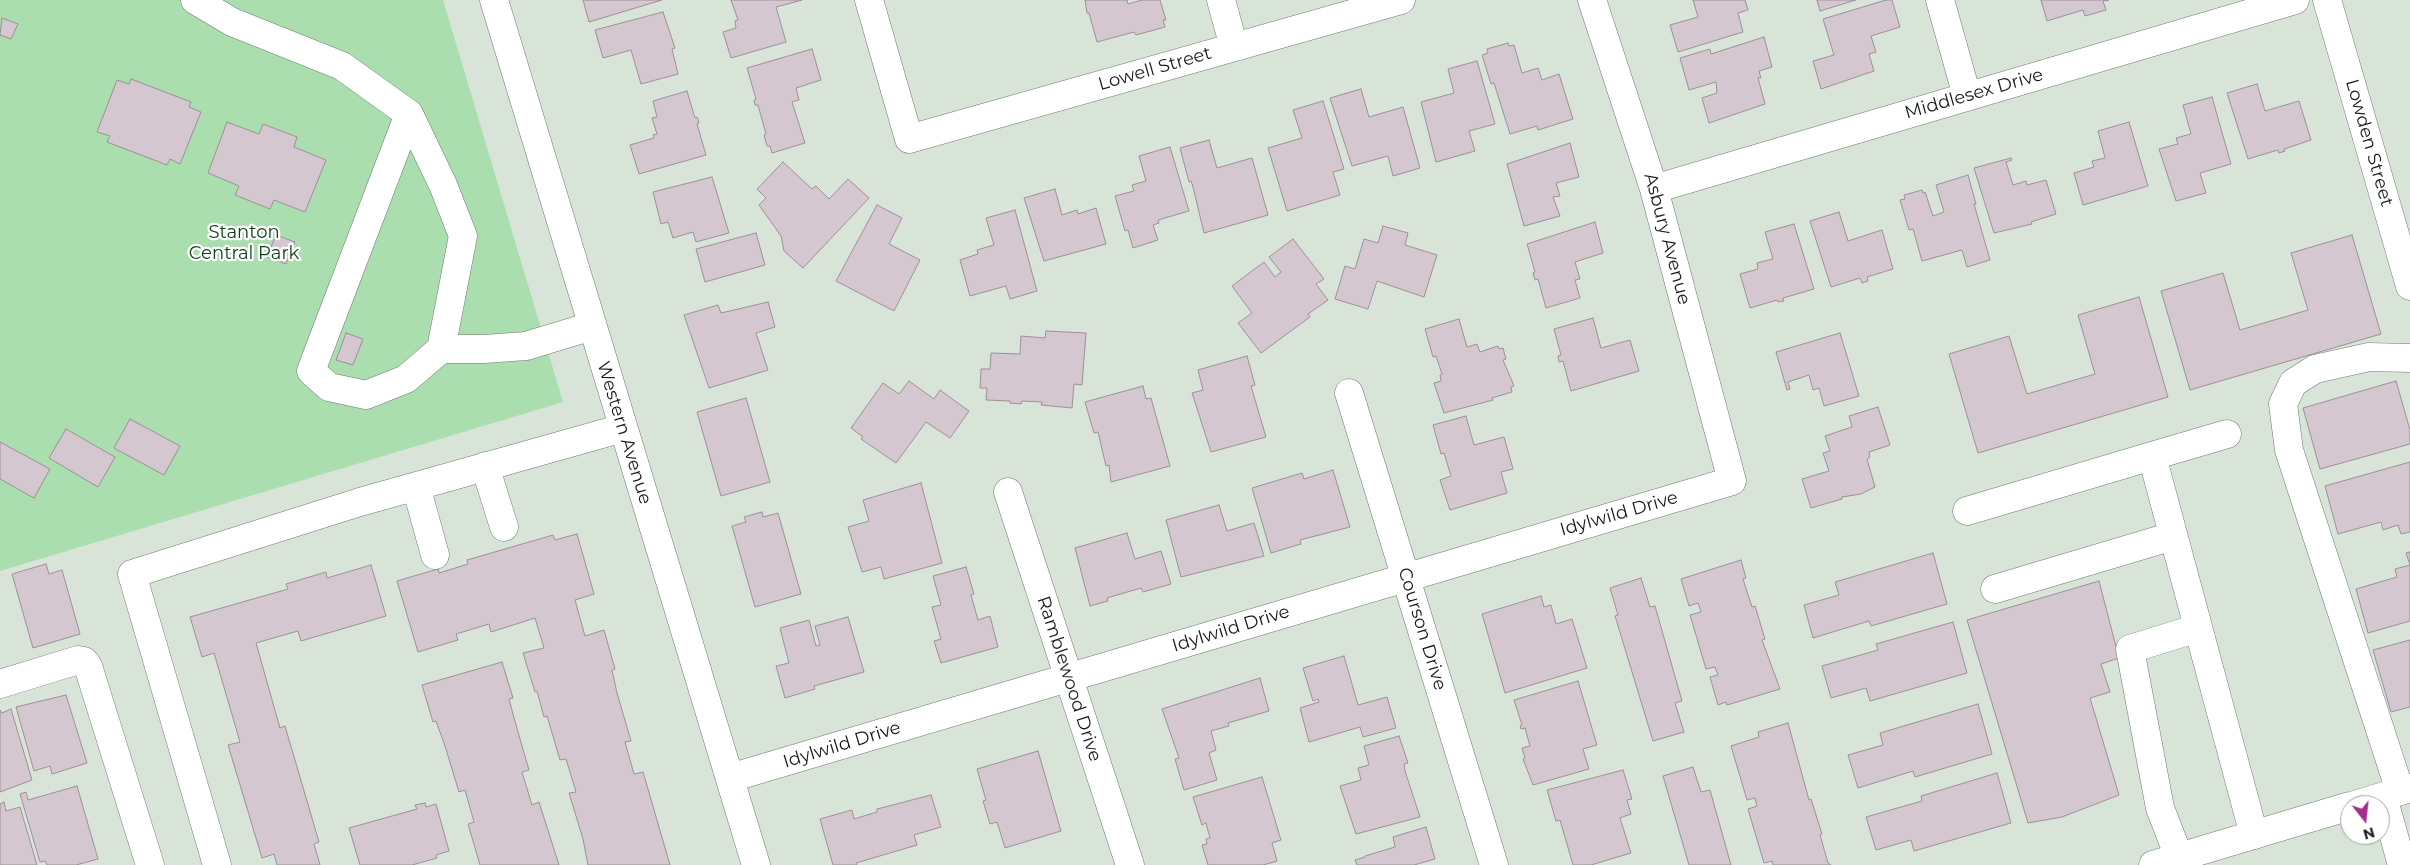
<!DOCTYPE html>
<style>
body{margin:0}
#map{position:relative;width:2410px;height:865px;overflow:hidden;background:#d9e4d9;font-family:Montserrat,sans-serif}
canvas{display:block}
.north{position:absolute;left:2340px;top:795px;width:50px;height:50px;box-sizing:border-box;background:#fff;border:1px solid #a2a3a2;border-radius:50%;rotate:164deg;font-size:14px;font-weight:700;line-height:20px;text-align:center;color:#161a17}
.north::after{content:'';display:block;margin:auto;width:18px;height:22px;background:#a3308c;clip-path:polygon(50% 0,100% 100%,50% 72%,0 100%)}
</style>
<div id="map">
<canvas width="2410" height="865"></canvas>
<div class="north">N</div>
</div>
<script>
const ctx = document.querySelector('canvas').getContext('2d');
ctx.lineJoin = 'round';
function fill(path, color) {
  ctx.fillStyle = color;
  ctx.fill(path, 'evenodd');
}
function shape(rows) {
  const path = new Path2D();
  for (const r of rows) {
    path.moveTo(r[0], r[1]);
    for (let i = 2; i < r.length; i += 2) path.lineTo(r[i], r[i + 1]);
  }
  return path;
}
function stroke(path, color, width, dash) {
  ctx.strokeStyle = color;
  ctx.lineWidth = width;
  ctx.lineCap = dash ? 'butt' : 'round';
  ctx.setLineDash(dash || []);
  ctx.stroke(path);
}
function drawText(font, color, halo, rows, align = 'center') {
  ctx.font = font + ' Montserrat,sans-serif';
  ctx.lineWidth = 4.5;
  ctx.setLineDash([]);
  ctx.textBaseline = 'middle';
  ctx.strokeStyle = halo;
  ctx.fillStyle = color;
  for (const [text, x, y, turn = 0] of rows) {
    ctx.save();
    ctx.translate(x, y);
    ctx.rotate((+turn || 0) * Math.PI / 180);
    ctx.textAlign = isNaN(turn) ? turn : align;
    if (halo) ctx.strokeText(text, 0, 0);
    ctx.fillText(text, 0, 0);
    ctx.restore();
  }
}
const green = shape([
 [0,0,443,0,563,402,0,571]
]);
const building = shape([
 [583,0,662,0,589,22,583,0],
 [731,0,802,0,776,7,786,42,731,58,723,32,736,28,735,21,738,20,731,0],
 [1085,0,1127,0,1128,4,1142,0,1160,0,1166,20,1163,20,1165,27,1136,35,1134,32,1097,42,1089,13,1087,13,1085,0],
 [1693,0,1745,0,1748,10,1738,13,1743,32,1678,52,1670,25,1698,17,1693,0],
 [1817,0,1856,0,1820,11,1817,0],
 [1886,0,1892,0,1900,27,1871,36,1876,52,1869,54,1874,71,1821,89,1813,61,1834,55,1823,19,1886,0],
 [2041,0,2109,0,2103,1,2106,10,2085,16,2083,10,2047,21,2041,0],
 [663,12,675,48,672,49,678,74,641,84,631,50,603,58,595,30,663,12],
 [2,18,18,24,11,39,0,35,2,18],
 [1764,37,1772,67,1759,71,1761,78,1758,78,1765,104,1709,123,1702,98,1717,93,1716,82,1689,90,1680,58,1710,49,1711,54,1764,37],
 [1508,43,1509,46,1514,45,1522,73,1538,68,1542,80,1559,74,1573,119,1538,130,1537,126,1510,134,1494,83,1491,84,1482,55,1488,53,1487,49,1508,43],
 [812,49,821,80,796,88,799,100,792,102,805,143,772,153,770,146,767,146,764,135,766,134,758,105,755,105,754,100,756,99,747,68,812,49],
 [1477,61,1495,124,1469,131,1475,151,1436,162,1421,102,1454,93,1448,69,1477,61],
 [131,79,191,102,189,107,201,112,180,164,170,159,167,165,107,142,110,136,97,132,117,80,129,84,131,79],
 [2257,84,2265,111,2299,101,2311,140,2284,149,2285,151,2279,153,2278,150,2248,159,2227,93,2257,84],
 [1361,89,1369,117,1403,107,1420,168,1393,176,1388,156,1352,166,1330,98,1361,89],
 [687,91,695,118,697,117,699,123,697,124,706,155,639,174,630,145,654,138,653,135,657,134,652,118,657,117,653,101,687,91],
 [2212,97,2231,164,2200,173,2206,193,2176,201,2159,149,2178,144,2176,138,2191,134,2183,105,2212,97],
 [1323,101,1344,169,1333,172,1340,195,1287,211,1268,148,1302,138,1293,110,1323,101],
 [227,122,259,134,263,124,297,137,294,147,326,160,305,212,274,200,270,209,235,195,239,186,208,173,227,122],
 [2129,122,2148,186,2083,205,2074,173,2094,167,2092,161,2105,158,2098,131,2129,122],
 [1209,140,1217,168,1252,158,1268,215,1204,233,1193,187,1191,181,1189,182,1180,148,1209,140],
 [1570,143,1579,177,1556,183,1560,196,1553,197,1560,216,1524,226,1507,164,1570,143],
 [1170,147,1189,211,1158,220,1159,223,1153,225,1158,240,1133,248,1128,230,1125,231,1115,196,1134,191,1132,185,1146,181,1139,156,1170,147],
 [2011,158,2012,160,2006,162,2013,185,2026,181,2027,185,2046,180,2056,214,2031,222,2032,224,1994,233,1974,168,2011,158],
 [783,162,812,189,816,186,829,199,848,179,869,198,803,268,784,251,781,236,759,205,766,198,757,189,783,162],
 [1968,175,1976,204,1974,204,1990,260,1967,267,1962,250,1922,261,1913,229,1909,230,1900,200,1905,199,1904,195,1922,190,1923,193,1925,192,1933,216,1944,212,1936,185,1968,175],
 [712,177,729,233,696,242,693,232,673,238,668,222,661,224,653,192,712,177],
 [1055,189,1062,215,1077,210,1078,214,1096,208,1106,244,1044,261,1024,198,1055,189],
 [877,205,902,218,889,244,920,260,894,311,836,281,877,205],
 [1015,210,1037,291,1010,299,1006,286,970,296,960,260,978,254,977,250,994,245,986,218,1015,210],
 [1839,212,1848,241,1882,230,1893,269,1867,277,1868,281,1862,283,1860,278,1831,287,1810,221,1839,212],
 [1595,222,1603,253,1575,262,1580,279,1575,280,1580,298,1546,308,1538,279,1535,280,1533,273,1535,272,1527,244,1595,222],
 [1794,224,1814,289,1783,298,1784,301,1778,302,1777,300,1750,308,1740,274,1758,269,1757,263,1773,259,1765,232,1794,224],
 [1383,226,1408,233,1405,245,1437,255,1424,297,1377,281,1368,309,1335,299,1345,266,1355,269,1364,239,1378,243,1383,226],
 [756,233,765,265,705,282,696,249,756,233],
 [276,235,295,242,286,264,267,257,276,235],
 [2352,235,2381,334,2190,390,2161,291,2223,273,2240,330,2308,310,2291,253,2352,235],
 [1293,239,1324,279,1316,284,1328,300,1308,314,1310,317,1261,353,1238,323,1252,313,1232,286,1264,262,1275,277,1281,272,1269,257,1293,239],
 [2139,297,2168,397,1978,453,1949,354,2009,336,2027,394,2095,374,2078,315,2139,297],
 [768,302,775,327,756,333,768,370,709,388,684,315,718,305,721,313,768,302],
 [1593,318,1601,348,1630,340,1639,371,1571,391,1563,361,1559,362,1558,356,1561,355,1554,329,1593,318],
 [1459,319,1467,347,1477,344,1480,352,1498,346,1499,349,1503,348,1506,359,1503,360,1514,386,1511,387,1512,392,1492,398,1493,400,1444,413,1434,383,1441,381,1440,375,1442,374,1436,356,1433,357,1425,329,1459,319],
 [1046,331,1086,333,1082,385,1074,384,1072,408,1041,405,1042,402,1022,401,1021,404,1010,403,1010,401,986,400,987,388,980,388,981,369,990,369,991,353,1020,354,1021,336,1045,338,1046,331],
 [346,333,363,339,353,365,336,360,346,333],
 [1840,333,1859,396,1824,406,1819,388,1813,390,1809,375,1788,382,1790,389,1787,390,1776,352,1840,333],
 [1247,356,1255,385,1251,386,1266,437,1211,452,1192,393,1203,390,1198,370,1247,356],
 [909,381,934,399,940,390,969,411,950,438,926,422,896,463,861,439,863,437,851,428,883,383,899,394,909,381],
 [2396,381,2410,430,2410,444,2320,469,2303,408,2396,381],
 [1143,386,1146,399,1151,398,1170,466,1111,482,1109,465,1106,466,1098,432,1094,433,1085,402,1143,386],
 [746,398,770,482,721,496,697,412,746,398],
 [1878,407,1890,445,1869,452,1870,457,1867,459,1875,487,1861,494,1842,497,1842,499,1811,508,1802,479,1829,471,1823,453,1830,451,1825,436,1852,427,1849,416,1878,407],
 [1466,416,1474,445,1504,437,1513,469,1501,472,1507,493,1450,510,1440,480,1451,476,1444,453,1441,454,1433,425,1466,416],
 [130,419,180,446,164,475,114,448,130,419],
 [66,429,115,457,98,487,49,458,66,429],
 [0,442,50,469,34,498,0,479,0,442],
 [2410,462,2410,532,2401,534,2398,525,2383,530,2381,522,2338,534,2325,486,2410,462],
 [1333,470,1350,527,1300,540,1301,544,1271,553,1252,488,1302,473,1304,479,1333,470],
 [921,483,942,563,884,579,881,567,862,572,848,527,869,521,863,500,921,483],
 [1219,505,1227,531,1254,523,1264,556,1181,577,1166,520,1219,505],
 [762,512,763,517,778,513,801,594,755,607,732,526,746,522,744,517,762,512],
 [1127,533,1135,559,1161,551,1171,584,1143,592,1141,588,1107,598,1108,601,1090,606,1075,548,1127,533],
 [577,534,594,594,575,600,585,636,604,630,615,669,612,670,617,693,631,741,625,742,634,774,643,772,670,865,588,865,583,839,569,793,576,792,566,759,560,760,547,716,544,717,537,691,535,692,523,653,544,648,535,618,491,632,489,624,456,634,458,640,418,652,397,581,438,569,439,573,468,564,467,560,553,535,555,540,577,534],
 [2410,552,2410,621,2368,633,2356,589,2397,577,2395,569,2410,565,2406,553,2410,552],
 [1933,553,1947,604,1871,626,1869,621,1813,638,1804,605,1839,595,1835,582,1933,553],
 [1741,560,1746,578,1743,579,1752,607,1755,606,1765,639,1762,640,1780,689,1727,705,1726,702,1718,705,1710,677,1718,675,1715,667,1706,669,1690,615,1701,612,1698,603,1689,606,1681,579,1741,560],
 [46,564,49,574,62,570,80,634,33,648,12,574,46,564],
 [371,565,386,616,301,641,298,631,256,643,280,728,285,726,319,842,314,844,320,865,277,865,274,854,262,858,228,745,240,742,214,653,202,657,190,617,288,589,286,584,326,572,327,578,371,565],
 [966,567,974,594,971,595,978,620,990,616,998,647,941,663,934,641,941,639,932,607,941,605,933,576,966,567],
 [1641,578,1650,607,1655,606,1682,701,1675,703,1684,732,1653,741,1615,616,1618,615,1610,588,1641,578],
 [2099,581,2119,658,2101,664,2110,692,2090,698,2119,795,2062,817,2028,823,1967,620,2099,581],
 [1541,596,1544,607,1551,605,1556,624,1572,619,1587,668,1505,693,1482,614,1541,596],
 [848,617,864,672,814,686,815,689,785,698,776,666,789,663,780,628,809,620,816,646,820,645,815,626,848,617],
 [1953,622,1967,673,1870,701,1866,688,1831,698,1822,666,1878,650,1876,644,1953,622],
 [2410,640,2410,707,2391,712,2373,650,2410,640],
 [1344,656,1358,705,1387,697,1396,728,1363,737,1360,727,1309,742,1300,708,1319,702,1318,699,1313,701,1303,668,1344,656],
 [502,662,513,698,509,699,516,725,529,770,522,772,532,805,539,802,559,865,480,865,468,824,474,822,465,790,459,792,445,746,436,721,433,722,422,685,502,662],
 [1260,678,1269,711,1228,723,1229,726,1211,731,1216,750,1209,753,1217,780,1184,790,1175,759,1179,758,1162,709,1260,678],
 [1578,681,1597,745,1583,749,1589,769,1533,785,1523,759,1525,758,1522,748,1530,746,1525,728,1521,729,1520,726,1522,725,1514,700,1578,681],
 [66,695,87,763,52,774,50,766,34,771,16,707,66,695],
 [1978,704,1992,754,1915,777,1913,771,1858,788,1848,755,1883,745,1880,733,1978,704],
 [11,709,32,780,0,792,0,710,2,713,11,709],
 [1788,723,1809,800,1811,799,1822,834,1820,835,1828,863,1831,865,1773,865,1772,861,1764,863,1748,809,1757,806,1755,798,1747,800,1731,746,1759,737,1758,732,1788,723],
 [1399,736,1408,763,1404,764,1405,771,1420,817,1356,834,1340,786,1361,780,1358,768,1369,765,1364,746,1399,736],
 [1038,751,1061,831,1005,848,997,822,990,824,983,801,986,800,977,769,1038,751],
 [1693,767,1701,792,1710,790,1731,865,1689,865,1663,776,1693,767],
 [1623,770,1632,799,1627,800,1631,814,1620,818,1631,853,1591,865,1573,865,1560,820,1556,821,1547,790,1623,770],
 [1997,773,2011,823,1914,851,1911,840,1876,850,1866,817,1922,801,1921,796,1997,773],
 [1262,777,1281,840,1272,843,1277,861,1263,865,1208,865,1202,845,1207,844,1206,839,1210,838,1206,823,1202,825,1193,797,1262,777],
 [77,786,98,859,76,865,47,865,45,861,40,862,20,794,26,792,28,800,77,786],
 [931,795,941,827,914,835,917,845,856,863,857,865,833,865,820,819,852,810,854,819,877,812,877,809,931,795],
 [4,802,6,811,20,807,37,865,0,865,0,804,4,802],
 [425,803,426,807,436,804,449,851,436,855,437,858,412,865,360,865,349,828,417,809,415,805,425,803],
 [1426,827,1435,859,1414,865,1357,865,1355,860,1365,857,1365,856,1395,847,1393,837,1426,827]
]);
const minor = shape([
 [195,0,232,22,342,66,409,114,443,185,463,236,441,349,406,379,366,395,329,387,311,371,409,114],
 [494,0,756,865],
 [869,0,909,139,1401,0],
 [1221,0,1234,47],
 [1940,0,1967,96],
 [2327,0,2410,286],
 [1654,189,2295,0],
 [441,349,484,349,526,346,592,326],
 [1349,393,1494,865],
 [2227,434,2152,456,2254,835],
 [485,466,504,527],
 [416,486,435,555],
 [1008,492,1130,865],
 [1967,511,2152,456],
 [1995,589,2173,536],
 [0,684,78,660,84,661,88,666,150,865],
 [730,778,1732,481,1654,189,1592,0],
 [2400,791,2289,450,2283,404,2293,383,2315,369,2369,357,2410,358],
 [2383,797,2402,865],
 [2179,857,2160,808,2130,649,2198,628],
 [217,865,132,574,360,502,623,428]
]);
const major = shape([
 [2355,805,2410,788],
 [2153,865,2350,806]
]);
const streetNames = [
 ["Lowell Street",1155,69,-16],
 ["Middlesex Drive",1974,94,-16],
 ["Lowden Street",2369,143,74],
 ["Asbury Avenue",1667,239,75],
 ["Western Avenue",624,433,73],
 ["Idylwild Drive",1619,514,-16],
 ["Idylwild Drive",1231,629,-17],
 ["Courson Drive",1422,629,73],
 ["Ramblewood Drive",1069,679,72],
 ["Idylwild Drive",842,745,-17]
];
const parkNames = [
 ["Stanton",244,233],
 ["Central Park",244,254]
];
fill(green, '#aadeae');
fill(building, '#d4c7d0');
stroke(building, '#9c9098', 1);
stroke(minor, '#707a71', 29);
stroke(major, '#707a71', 29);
stroke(minor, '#fff', 28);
stroke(major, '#fff', 28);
drawText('18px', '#161a17', '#fff', streetNames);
drawText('18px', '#0f4219', '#fff', parkNames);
</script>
